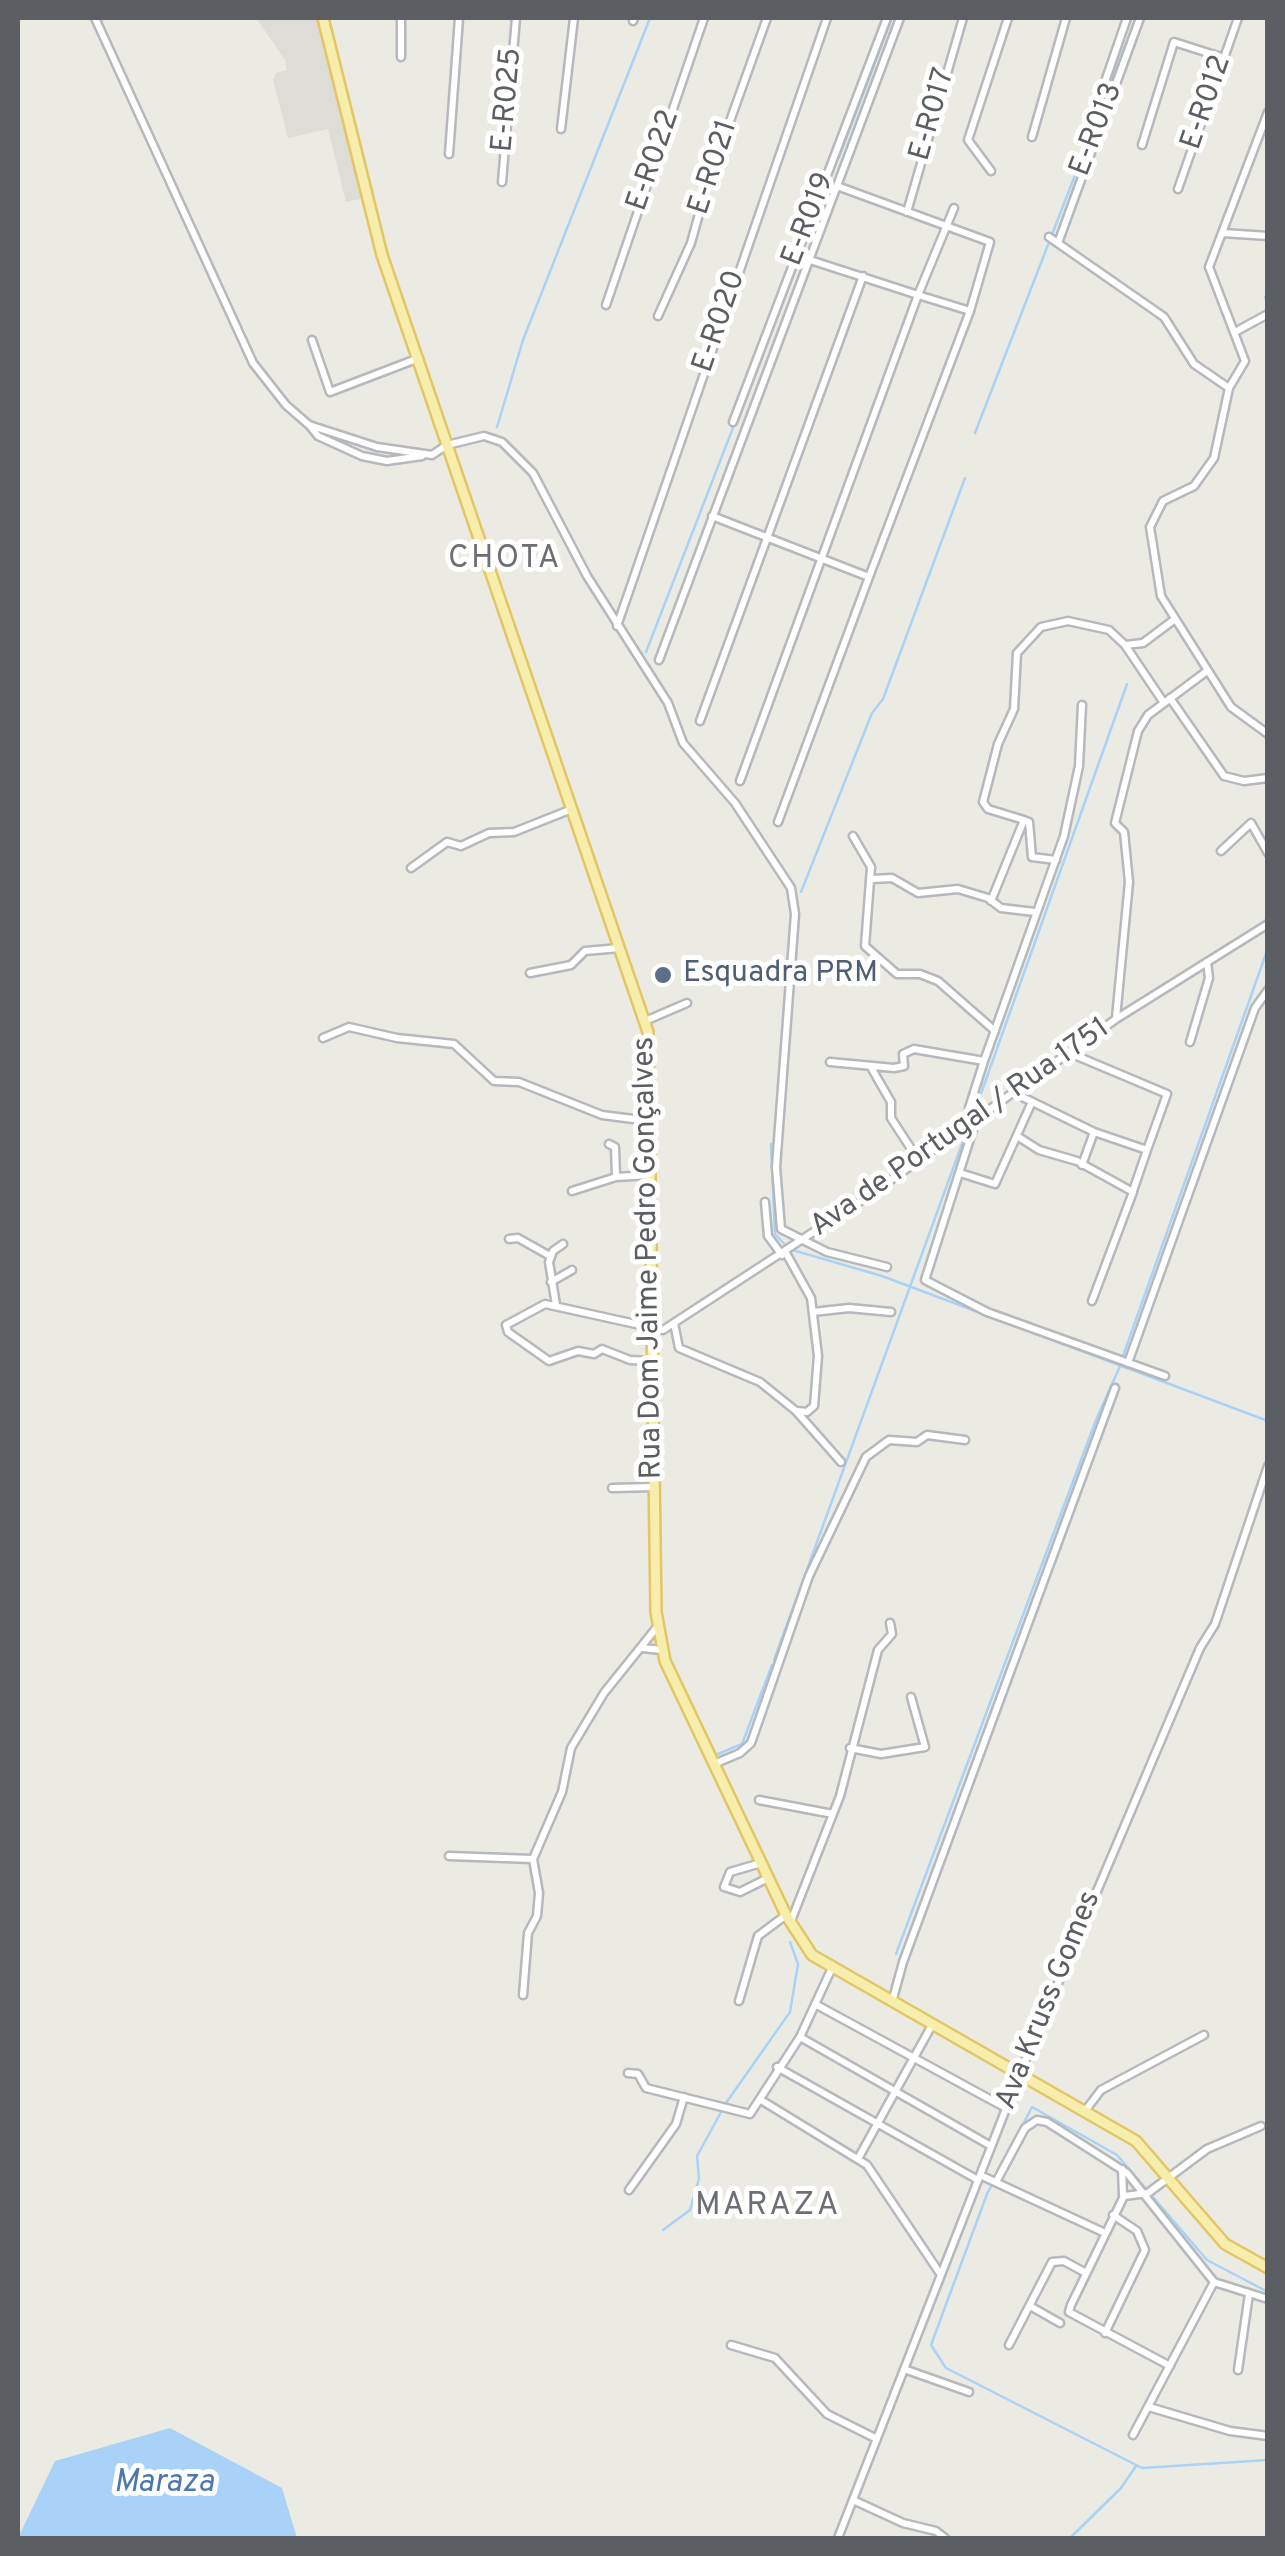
<!DOCTYPE html>
<meta charset="utf-8">
<style>
body{margin:0}
#map{position:relative;width:1285px;height:2556px;overflow:hidden;background:#ecebe3;font-family:Overpass,sans-serif}
canvas{display:block}
.frame{position:absolute;inset:0;border:20px solid #5b5e62;pointer-events:none}
</style>
<div id="map">
<canvas width="1285" height="2556"></canvas>
<div class="frame"></div>
</div>
<script>
const ctx = document.querySelector('canvas').getContext('2d');
ctx.lineJoin = 'round';
function fill(path, color) {
  ctx.fillStyle = color;
  ctx.fill(path, 'evenodd');
}
function shape(rows) {
  const path = new Path2D();
  for (const r of rows) {
    path.moveTo(r[0], r[1]);
    for (let i = 2; i < r.length; i += 2) path.lineTo(r[i], r[i + 1]);
  }
  return path;
}
function stroke(path, color, width, dash) {
  ctx.strokeStyle = color;
  ctx.lineWidth = width;
  ctx.lineCap = dash ? 'butt' : 'round';
  ctx.setLineDash(dash || []);
  ctx.stroke(path);
}
function drawText(font, color, halo, rows, align = 'center') {
  ctx.font = font + ' Overpass,sans-serif';
  ctx.lineWidth = 10;
  ctx.setLineDash([]);
  ctx.textBaseline = 'middle';
  ctx.strokeStyle = halo;
  ctx.fillStyle = color;
  for (const [text, x, y, turn = 0] of rows) {
    ctx.save();
    ctx.translate(x, y);
    ctx.rotate((+turn || 0) * Math.PI / 180);
    ctx.textAlign = isNaN(turn) ? turn : align;
    if (halo) ctx.strokeText(text, 0, 0);
    ctx.fillText(text, 0, 0);
    ctx.restore();
  }
}
const industrial = shape([
 [256,18,325,18,365,198,346,202,328,129,288,138,273,80,276,73,287,70,285,60]
]);
const water = shape([
 [170,2428,282,2488,297,2538,18,2538,55,2461]
]);
const stream = shape([
 [839,157,892,18],
 [1265,298,1268,291],
 [497,427,523,340,650,18],
 [975,433,1136,18],
 [646,652,835,165],
 [801,892,872,713,883,699,965,478],
 [973,1116,1127,684],
 [771,1144,775,1234,789,1249,882,1276,1268,1421],
 [1123,1356,1268,948],
 [774,1660,966,1133],
 [718,1754,742,1744,772,1665],
 [896,1954,1096,1420,1121,1364],
 [663,2230,690,2210,699,2179,697,2156,726,2103,790,2012,798,1964,790,1942],
 [1268,2292,1207,2260,1117,2155,1032,2107,987,2194,931,2345,946,2368,1142,2468,1268,2460],
 [1070,2538,1121,2488,1136,2466]
]);
const minor = shape([
 [95,18,253,363,286,405,309,425,377,447,432,455,447,445,484,436,502,442,533,473,587,576,668,703,683,743,735,803,791,888,795,914,776,1167,781,1229,827,1252,887,1267],
 [633,21,634,18],
 [401,57,401,18],
 [1099,99,1127,18],
 [1268,112,1209,267,1245,361,1229,388,1214,458,1194,486,1163,501,1150,527,1161,596,1231,707,1268,734],
 [561,129,574,18],
 [1032,137,1066,18],
 [1142,145,1174,42,1224,58],
 [449,154,459,18],
 [991,171,968,140,1008,18],
 [502,182,516,18],
 [837,186,990,242,970,311,869,577],
 [1178,189,1238,18],
 [954,208,918,295,970,311],
 [907,212,963,18],
 [1223,233,1268,236],
 [1049,237,1164,317,1194,364,1229,388],
 [1058,243,1140,18],
 [606,305,704,18],
 [658,316,691,243,707,185,767,18],
 [1235,332,1268,314],
 [312,340,330,392,419,358],
 [733,422,887,18],
 [310,426,318,436,362,456,387,461,422,456],
 [712,516,869,577,778,822],
 [617,626,827,18],
 [1125,645,1143,643,1175,619],
 [659,660,900,18],
 [1170,698,1224,776,1244,781,1268,778],
 [700,721,863,276],
 [740,781,918,295,807,259],
 [1024,820,988,809,983,802,998,744,1014,709,1017,653,1041,627,1068,621,1109,630,1125,645,1164,703],
 [1024,820,1029,822,1032,857,1056,860],
 [853,836,871,867,865,946,897,974,920,974,938,981,995,1031],
 [1221,851,1251,823,1268,853],
 [411,868,447,842,461,846,489,833,514,832,572,809],
 [872,879,892,878,918,893,958,889,988,898,1001,908,1035,912],
 [991,901,1024,820],
 [530,973,571,965,585,951,620,948],
 [1116,1018,1129,882,1124,832,1115,823,1138,731,1148,715,1207,671],
 [645,1021,687,1003],
 [323,1038,349,1027,397,1038,454,1044,494,1081,519,1082,602,1115,649,1121],
 [1190,1042,1209,978,1207,962],
 [1072,1054,1167,1094,1147,1150,1094,1132],
 [830,1062,894,1068,904,1066,903,1054,914,1049,984,1061],
 [872,1069,891,1102,891,1118,919,1161],
 [1012,1092,1094,1132,1082,1165],
 [976,1120,925,1280,987,1312,1165,1376],
 [970,1125,969,1108,984,1061,1064,836,1079,766,1082,705],
 [1017,1136,1039,1150,1077,1161,1133,1192,1092,1301],
 [609,1144,615,1147,616,1177],
 [960,1173,995,1184,1031,1104],
 [572,1191,616,1177,650,1175],
 [1133,1191,1147,1150],
 [765,1202,768,1236,782,1255],
 [509,1239,518,1238,550,1256],
 [786,1253,811,1298,818,1356,814,1406,807,1412,797,1411],
 [551,1282,572,1270],
 [556,1305,549,1262,553,1251,563,1244],
 [813,1312,849,1308,891,1312],
 [674,1323,679,1348,760,1382,796,1411,841,1462],
 [653,1361,630,1360,602,1349,594,1354,578,1351,549,1361,508,1332,506,1325,545,1304,663,1330,867,1197,1116,1019,1268,924],
 [1128,1363,1255,1008,1268,990],
 [612,1488,654,1487],
 [642,1648,662,1650],
 [850,1748,881,1754,925,1747,911,1697],
 [714,1764,740,1753,751,1743,809,1576,866,1457,889,1440,917,1442,927,1435,965,1440],
 [759,1800,833,1814],
 [449,1856,532,1859],
 [761,1863,730,1872,724,1887,740,1892,768,1878],
 [791,1921,840,1796,878,1650,892,1634,890,1623],
 [523,1995,528,1933,537,1916,539,1893,533,1859,562,1792,571,1748,604,1693,657,1627],
 [739,2001,758,1936,786,1915],
 [892,2002,903,1962,1115,1388],
 [815,2004,1006,2108],
 [800,2037,991,2146],
 [777,2067,978,2180],
 [628,2073,638,2074,646,2088,750,2114,800,2037,831,1970],
 [761,2100,867,2165,941,2275],
 [1085,2111,1101,2090,1204,2035],
 [859,2157,932,2025],
 [1122,2169,1123,2195],
 [980,2175,1105,2233],
 [996,2182,1025,2128,1037,2120,1047,2122,1127,2173,1214,2282,1268,2299],
 [629,2190,676,2124,684,2097],
 [1030,2306,1060,2323],
 [1105,2333,1145,2250,1137,2231,1113,2215],
 [731,2345,775,2358,827,2414,877,2439],
 [1009,2345,1052,2262,1064,2261,1086,2273],
 [1170,2366,1069,2312,1071,2305,1124,2196,1148,2193,1207,2149,1261,2126],
 [904,2369,969,2392],
 [1238,2370,1249,2294],
 [1149,2407,1230,2431,1268,2436],
 [1133,2435,1214,2282],
 [853,2500,903,2523,936,2531,945,2538],
 [838,2538,1020,2073,1200,1648,1215,1624,1268,1466]
]);
const major = shape([
 [323,18,382,255,648,1032,656,1612,665,1661,786,1915,812,1955,1136,2141,1225,2244,1268,2268]
]);
const markers = [
 [663,975,10,"#5c6f8a"]
];
const streetNames = [
 ["E-R025",509,100,-85],
 ["E-R012",1208,103,-71],
 ["E-R017",934,115,-74],
 ["E-R013",1098,130,-69],
 ["E-R022",655,161,-71],
 ["E-R021",715,168,-72],
 ["E-R019",810,220,-69],
 ["E-R020",721,322,-71],
 ["Ava de Portugal / Rua 1751",961,1129,-35],
 ["Rua Dom Jaime Pedro Gonçalves",650,1258,-91],
 ["Ava Kruss Gomes",1050,2001,-68]
];
const serviceNames = [
 ["Esquadra PRM",683,975]
];
const neighbourhoodNames = [
 ["CHOTA",505,561],
 ["MARAZA",768,2208]
];
const waterNames = [
 ["Maraza",164,2485]
];
fill(industrial, '#dedcd7');
fill(water, '#a8d2f7');
stroke(stream, '#a8d2f7', 2.5);
stroke(minor, '#b5b8bc', 11);
stroke(major, '#e4c564', 14);
stroke(minor, '#fff', 6);
stroke(major, '#f7eead', 9);
for (const [x, y, r, color] of markers) {
  const dot = new Path2D();
  dot.arc(x, y, r, 0, 2 * Math.PI);
  ctx.fillStyle = color;
  ctx.fill(dot);
  stroke(dot, '#fff', 4);
}
drawText('30px', '#5b5e62', '#fff', streetNames);
drawText('30px', '#4e5e75', '#fff', serviceNames, 'left');
ctx.letterSpacing = '2.5px';
drawText('32px', '#6c7074', '#fff', neighbourhoodNames);
ctx.letterSpacing = '0px';
drawText('italic 32px', '#4b78b0', '#fff', waterNames);
</script>
